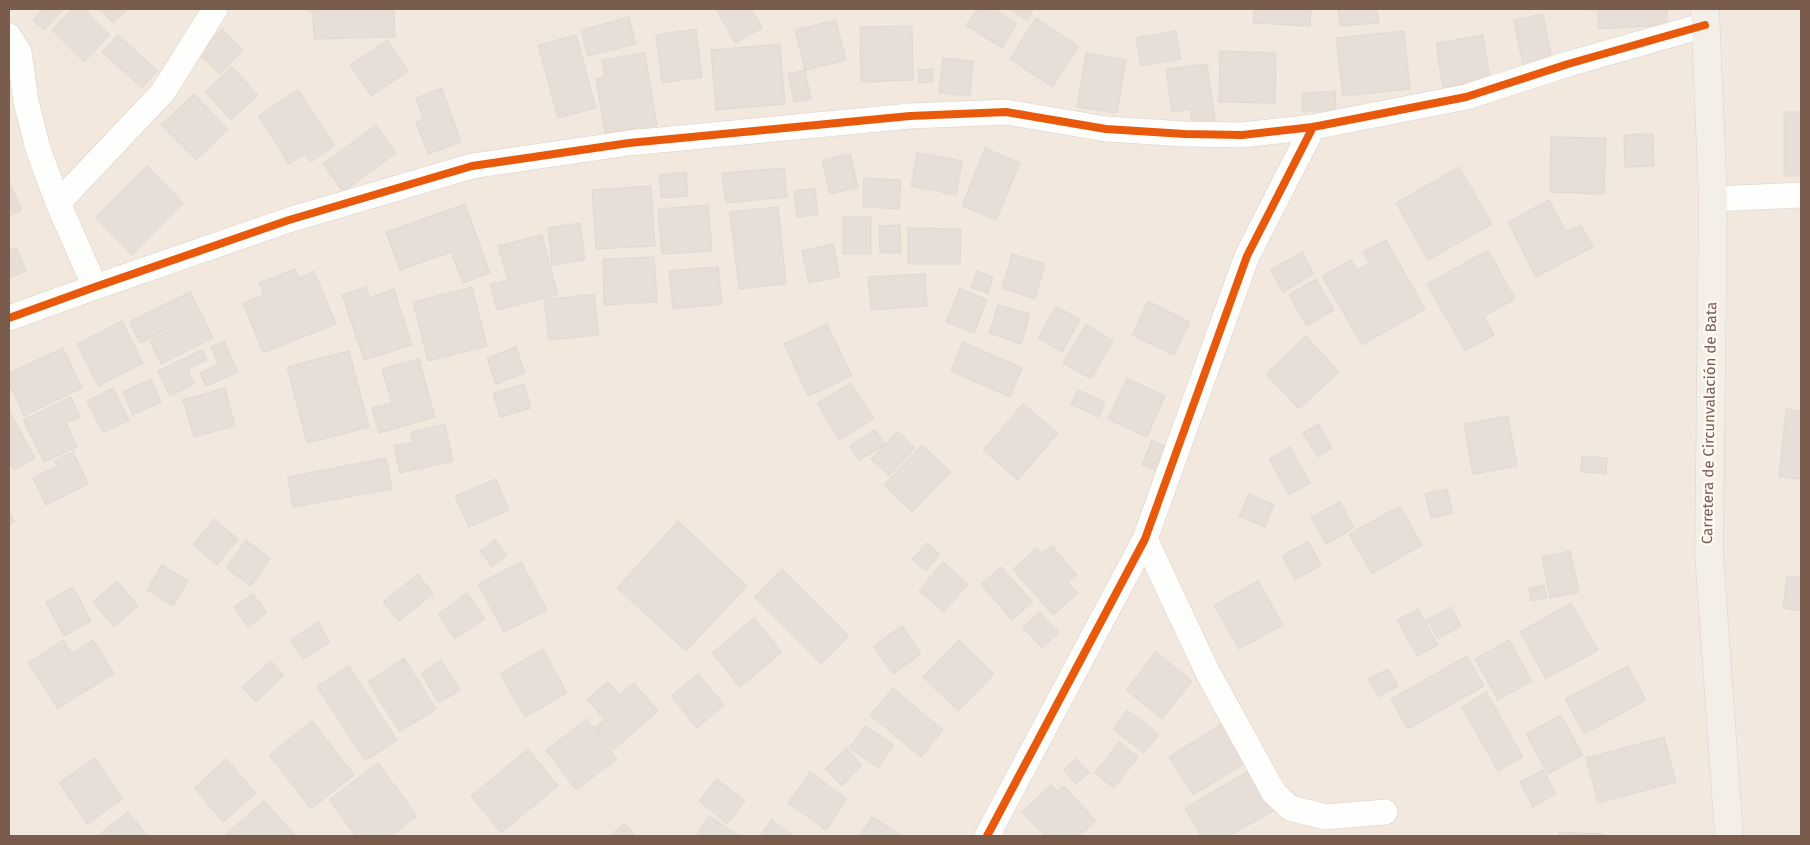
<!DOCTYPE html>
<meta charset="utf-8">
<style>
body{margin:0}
#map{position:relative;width:1810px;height:845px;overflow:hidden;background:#f9f5f0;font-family:"Fira Sans",sans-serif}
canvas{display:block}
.frame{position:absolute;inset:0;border:10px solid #7a5c4d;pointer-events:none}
</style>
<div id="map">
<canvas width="1810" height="845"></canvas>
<div class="frame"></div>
</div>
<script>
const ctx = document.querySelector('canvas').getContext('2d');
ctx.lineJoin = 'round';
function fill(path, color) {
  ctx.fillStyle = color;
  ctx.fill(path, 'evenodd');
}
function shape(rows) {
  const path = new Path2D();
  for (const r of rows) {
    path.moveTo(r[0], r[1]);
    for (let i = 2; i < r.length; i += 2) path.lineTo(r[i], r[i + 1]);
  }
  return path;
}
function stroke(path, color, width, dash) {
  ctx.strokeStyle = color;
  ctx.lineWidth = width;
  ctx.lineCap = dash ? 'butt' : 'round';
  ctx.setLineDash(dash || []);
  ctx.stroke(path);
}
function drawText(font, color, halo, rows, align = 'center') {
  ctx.font = font + ' "Fira Sans",sans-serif';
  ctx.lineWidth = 5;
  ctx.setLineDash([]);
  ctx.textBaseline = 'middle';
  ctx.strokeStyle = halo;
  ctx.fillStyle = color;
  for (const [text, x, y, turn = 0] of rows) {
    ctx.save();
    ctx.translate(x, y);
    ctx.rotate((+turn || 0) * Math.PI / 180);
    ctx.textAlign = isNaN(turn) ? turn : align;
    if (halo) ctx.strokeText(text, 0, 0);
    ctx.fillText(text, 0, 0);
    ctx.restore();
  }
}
const residential = shape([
 [9,9,1801,9,1801,836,9,836]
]);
const building = shape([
 [43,9,64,9,44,30,33,20,43,9],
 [72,9,84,9,110,35,84,62,52,30,72,9],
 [99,9,128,9,113,23,99,9],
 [308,9,394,9,395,37,314,39,313,12,309,12,308,9],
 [716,9,752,9,762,28,735,43,716,9],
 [977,9,994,9,1017,24,1002,48,966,25,977,9],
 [1009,9,1034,9,1027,20,1009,9],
 [1254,9,1330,9,1330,10,1311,9,1310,26,1253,23,1254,9],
 [1338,9,1377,9,1379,23,1340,26,1338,9],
 [1588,9,1667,9,1667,25,1598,29,1598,10,1588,10,1588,9],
 [1543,14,1552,60,1523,66,1514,20,1543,14],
 [629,17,636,44,588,56,581,30,629,17],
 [1036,18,1079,46,1052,87,1010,59,1036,18],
 [836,20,846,60,805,70,795,30,836,20],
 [912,26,913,80,861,82,860,27,912,26],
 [222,29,243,50,220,74,198,53,222,29],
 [696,29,702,77,662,83,656,35,696,29],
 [1176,31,1181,59,1141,66,1136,38,1176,31],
 [1404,31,1410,89,1343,96,1336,38,1404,31],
 [118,35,158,71,142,88,102,52,118,35],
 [576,35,596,108,558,118,538,45,576,35],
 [1483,35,1490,80,1443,88,1436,43,1483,35],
 [388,40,408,71,371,96,350,65,388,40],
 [780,44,785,104,716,110,711,50,780,44],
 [1220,51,1276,53,1275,103,1219,102,1220,51],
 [645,53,657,125,605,133,596,79,605,77,602,60,645,53],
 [1086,53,1126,60,1117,113,1077,107,1086,53],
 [943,58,973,61,970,96,939,93,943,58],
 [1207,64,1215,120,1192,124,1190,109,1172,112,1166,69,1207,64],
 [232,67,258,95,231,120,205,92,232,67],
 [932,69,933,82,919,83,918,70,932,69],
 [805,70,811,99,794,102,788,74,805,70],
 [442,88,461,142,428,154,416,122,423,119,416,98,442,88],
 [298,90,335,146,311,162,305,154,289,164,258,116,298,90],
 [1335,91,1336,110,1302,112,1302,93,1335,91],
 [194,94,228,129,196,160,161,125,194,94],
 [1784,112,1801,112,1801,176,1784,176,1784,112],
 [376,125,396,153,343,192,323,164,376,125],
 [1653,134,1654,166,1625,167,1624,135,1653,134],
 [1551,137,1606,138,1604,194,1550,192,1551,137],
 [985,148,1020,163,996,220,962,206,985,148],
 [917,153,962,161,956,195,911,186,917,153],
 [850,154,858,187,830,194,822,160,850,154],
 [147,166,183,203,132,255,95,218,147,166],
 [1459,167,1492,224,1428,260,1396,203,1459,167],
 [784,168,787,197,726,203,722,173,784,168],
 [686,172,688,196,661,198,659,175,686,172],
 [864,178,901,180,899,209,863,207,864,178],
 [9,182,22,210,9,216,9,182],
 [651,186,655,246,596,249,592,190,651,186],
 [815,188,818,214,797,217,794,191,815,188],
 [1549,200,1566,232,1581,225,1593,247,1536,277,1508,222,1549,200],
 [465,204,490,273,463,283,451,252,400,270,386,232,465,204],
 [708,205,712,251,662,254,658,209,708,205],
 [778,207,786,284,739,289,730,212,778,207],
 [843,217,871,217,871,254,843,254,843,217],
 [580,223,585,260,552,265,548,228,580,223],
 [900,225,901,253,880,253,879,226,900,225],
 [908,228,961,229,960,264,908,264,908,228],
 [542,235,558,295,497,310,490,284,508,280,498,246,542,235],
 [1386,240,1425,309,1362,345,1322,276,1351,260,1357,270,1369,263,1363,252,1386,240],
 [833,244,840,277,809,283,802,251,833,244],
 [17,248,26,271,9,278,9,251,17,248],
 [1488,250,1515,299,1484,316,1494,335,1465,351,1427,284,1488,250],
 [1302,252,1314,274,1283,292,1270,270,1302,252],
 [1012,254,1045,264,1035,299,1002,288,1012,254],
 [654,257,657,302,604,305,603,259,654,257],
 [718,267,722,304,673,309,669,271,718,267],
 [295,269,299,278,314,271,336,324,263,353,243,303,264,295,259,283,295,269],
 [977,271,993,277,988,293,971,287,977,271],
 [925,274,927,306,871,310,868,277,925,274],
 [1316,279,1334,310,1307,326,1289,295,1316,279],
 [366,287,369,298,394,289,412,345,364,360,342,295,366,287],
 [472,287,487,346,428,361,413,302,472,287],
 [960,288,987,300,974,333,946,322,960,288],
 [190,292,201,313,140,343,129,322,190,292],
 [594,294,599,335,549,340,544,300,594,294],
 [1148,301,1190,322,1174,355,1132,335,1148,301],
 [998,305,1030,314,1021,344,989,333,998,305],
 [1056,306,1080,320,1062,352,1038,338,1056,306],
 [202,315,213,338,161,364,150,341,202,315],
 [122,321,143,363,98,386,77,344,122,321],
 [827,324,852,376,808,396,784,344,827,324],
 [1086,324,1113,341,1091,379,1063,363,1086,324],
 [1306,336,1339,372,1299,409,1266,374,1306,336],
 [224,341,238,372,206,386,200,373,218,364,211,347,224,341],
 [963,342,1022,368,1010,397,951,371,963,342],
 [516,347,525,373,496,384,487,358,516,347],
 [63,348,82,388,24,416,9,383,9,373,63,348],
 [202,350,207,360,188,369,194,384,170,396,158,371,202,350],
 [349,351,369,427,307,443,287,367,349,351],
 [419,359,435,417,379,433,372,408,392,403,382,369,419,359],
 [1127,378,1165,396,1147,437,1108,419,1127,378],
 [151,379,161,402,133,415,123,392,151,379],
 [851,383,874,419,839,440,817,403,851,383],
 [524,384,531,408,500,417,493,393,524,384],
 [113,388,129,420,103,433,87,401,113,388],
 [225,388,235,426,194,437,183,400,225,388],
 [1078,390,1105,402,1099,417,1071,404,1078,390],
 [71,397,80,417,66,423,77,447,44,462,23,420,71,397],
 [1023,404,1058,433,1018,480,983,450,1023,404],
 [1786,409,1801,411,1801,479,1779,477,1786,409],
 [9,411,35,458,14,470,9,461,9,411],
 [1508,416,1517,466,1473,474,1464,424,1508,416],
 [445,424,453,461,400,473,394,446,413,442,411,432,445,424],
 [1318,424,1332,448,1318,457,1303,433,1318,424],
 [875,430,885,445,859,460,850,446,875,430],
 [898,431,915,448,889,476,871,459,898,431],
 [1152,440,1174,450,1163,474,1142,465,1152,440],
 [922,445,951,472,912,512,884,485,922,445],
 [1290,447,1310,483,1289,495,1269,459,1290,447],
 [73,452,88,484,46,505,33,478,57,466,54,461,73,452],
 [1582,456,1607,458,1606,474,1581,472,1582,456],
 [386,458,392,489,293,507,288,477,386,458],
 [496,479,509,510,469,527,455,496,496,479],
 [1447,489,1453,513,1431,518,1425,494,1447,489],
 [1249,494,1274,505,1265,527,1239,516,1249,494],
 [1340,502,1354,528,1326,544,1311,517,1340,502],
 [1400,506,1422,545,1372,574,1349,534,1400,506],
 [9,512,15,521,9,526,9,512],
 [214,519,238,539,217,565,193,545,214,519],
 [678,521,747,586,686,651,617,588,678,521],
 [246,540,270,558,251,586,226,568,246,540],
 [495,540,507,555,492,567,480,551,495,540],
 [1308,541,1321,565,1295,580,1282,556,1308,541],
 [927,543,940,554,926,571,912,559,927,543],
 [1052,546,1077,575,1068,583,1078,593,1053,615,1013,569,1037,548,1042,553,1052,546],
 [1570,551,1579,592,1550,598,1542,557,1570,551],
 [521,562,547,610,504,632,478,584,521,562],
 [943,562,968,584,944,612,919,591,943,562],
 [162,565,188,581,173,606,147,590,162,565],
 [1001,567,1033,602,1012,620,981,584,1001,567],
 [782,569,849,636,821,664,754,597,782,569],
 [418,574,433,594,399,621,383,602,418,574],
 [1787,576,1801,578,1801,611,1783,608,1787,576],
 [117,581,138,606,114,627,93,602,117,581],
 [1258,581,1283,625,1239,649,1214,605,1258,581],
 [1544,585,1547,598,1531,601,1529,588,1544,585],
 [73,587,91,621,64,636,46,602,73,587],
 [467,593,485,619,455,639,438,614,467,593],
 [253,594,267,613,248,627,234,607,253,594],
 [1571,603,1598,650,1546,679,1520,632,1571,603],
 [1451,607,1461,626,1438,639,1427,620,1451,607],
 [1418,609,1438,645,1417,656,1397,620,1418,609],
 [1040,612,1059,633,1042,648,1023,627,1040,612],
 [754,618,782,652,740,687,712,653,754,618],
 [318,622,330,642,303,659,290,640,318,622],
 [902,626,921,654,893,674,873,646,902,626],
 [63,640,72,653,93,640,114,673,58,709,28,663,63,640],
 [959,640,994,674,958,711,923,677,959,640],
 [1509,640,1532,681,1498,700,1475,659,1509,640],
 [543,649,567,693,525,717,500,674,543,649],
 [1156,652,1192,681,1162,719,1126,690,1156,652],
 [1467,656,1484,686,1408,729,1391,699,1467,656],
 [404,658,436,709,400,732,368,682,404,658],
 [441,660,460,690,439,703,421,673,441,660],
 [271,661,284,675,256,702,242,687,271,661],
 [349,666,397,740,365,761,317,686,349,666],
 [1628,666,1646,700,1584,734,1565,699,1628,666],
 [1388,669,1398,686,1379,697,1368,679,1388,669],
 [698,674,724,705,697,728,671,696,698,674],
 [608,682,619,695,634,683,658,711,613,750,594,728,605,720,587,699,608,682],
 [893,688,943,730,921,757,870,715,893,688],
 [1486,692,1523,757,1498,771,1462,707,1486,692],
 [1127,710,1159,734,1144,753,1113,729,1127,710],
 [1561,715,1583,755,1548,774,1526,734,1561,715],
 [587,719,617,759,576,790,546,750,587,719],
 [312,721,354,775,311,809,269,755,312,721],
 [1226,721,1250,760,1193,795,1169,757,1226,721],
 [865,726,894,745,878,768,849,748,865,726],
 [1664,737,1676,782,1598,803,1586,758,1664,737],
 [1119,742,1138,757,1114,788,1095,773,1119,742],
 [846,748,862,765,842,786,825,769,846,748],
 [528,749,558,786,501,833,471,796,528,749],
 [95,758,123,799,87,824,59,783,95,758],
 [226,759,256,793,223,822,194,788,226,759],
 [1076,759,1089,773,1076,784,1063,770,1076,759],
 [378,763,417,816,391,836,356,836,329,800,378,763],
 [1252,769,1275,810,1229,836,1201,836,1185,808,1252,769],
 [1543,770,1556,794,1533,807,1520,782,1543,770],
 [810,772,847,799,826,830,788,803,810,772],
 [717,779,745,801,727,824,699,801,717,779],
 [1051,785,1057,792,1064,786,1096,821,1079,836,1045,836,1022,812,1051,785],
 [264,801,296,836,224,836,264,801],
 [128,812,148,836,97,836,128,812],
 [709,816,740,836,696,836,709,816],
 [872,817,902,836,860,836,872,817],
 [772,820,793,836,760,836,772,820],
 [624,823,636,836,610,836,624,823],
 [1559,832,1602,834,1602,836,1559,836,1559,832]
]);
const minor = shape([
 [9,36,19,52,26,101,38,149,58,203,95,287],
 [1713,199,1801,195],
 [58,203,163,92,215,9],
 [9,318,95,287,289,220,472,166,629,143,910,116,1006,112,1106,129,1185,134,1242,135,1313,127,1466,97,1568,64,1705,25],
 [1145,539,1208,673,1274,793,1290,808,1326,817,1385,812],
 [987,836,1145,539,1247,256,1313,127]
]);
const primary = shape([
 [1705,9,1713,199,1709,553,1729,836]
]);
const cycleway = shape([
 [9,318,95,287,289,220,472,166,629,143,910,116,1006,112,1106,129,1185,134,1242,135,1313,127,1466,97,1568,64,1705,25],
 [987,836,1145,539,1247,256,1313,127]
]);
const streetNames = [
 ["Carretera de Circunvalación de Bata",1710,423,-89]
];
fill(residential, '#f2e8de');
fill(building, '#e6ded7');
stroke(building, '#e2d8d2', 1);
stroke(minor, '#d7d1cb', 26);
stroke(primary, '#dad1cc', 29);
stroke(minor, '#fefefd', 25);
stroke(primary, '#f3eee8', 28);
stroke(cycleway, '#e8590c', 8);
drawText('15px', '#7a5c4d', '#fffaf3', streetNames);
</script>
